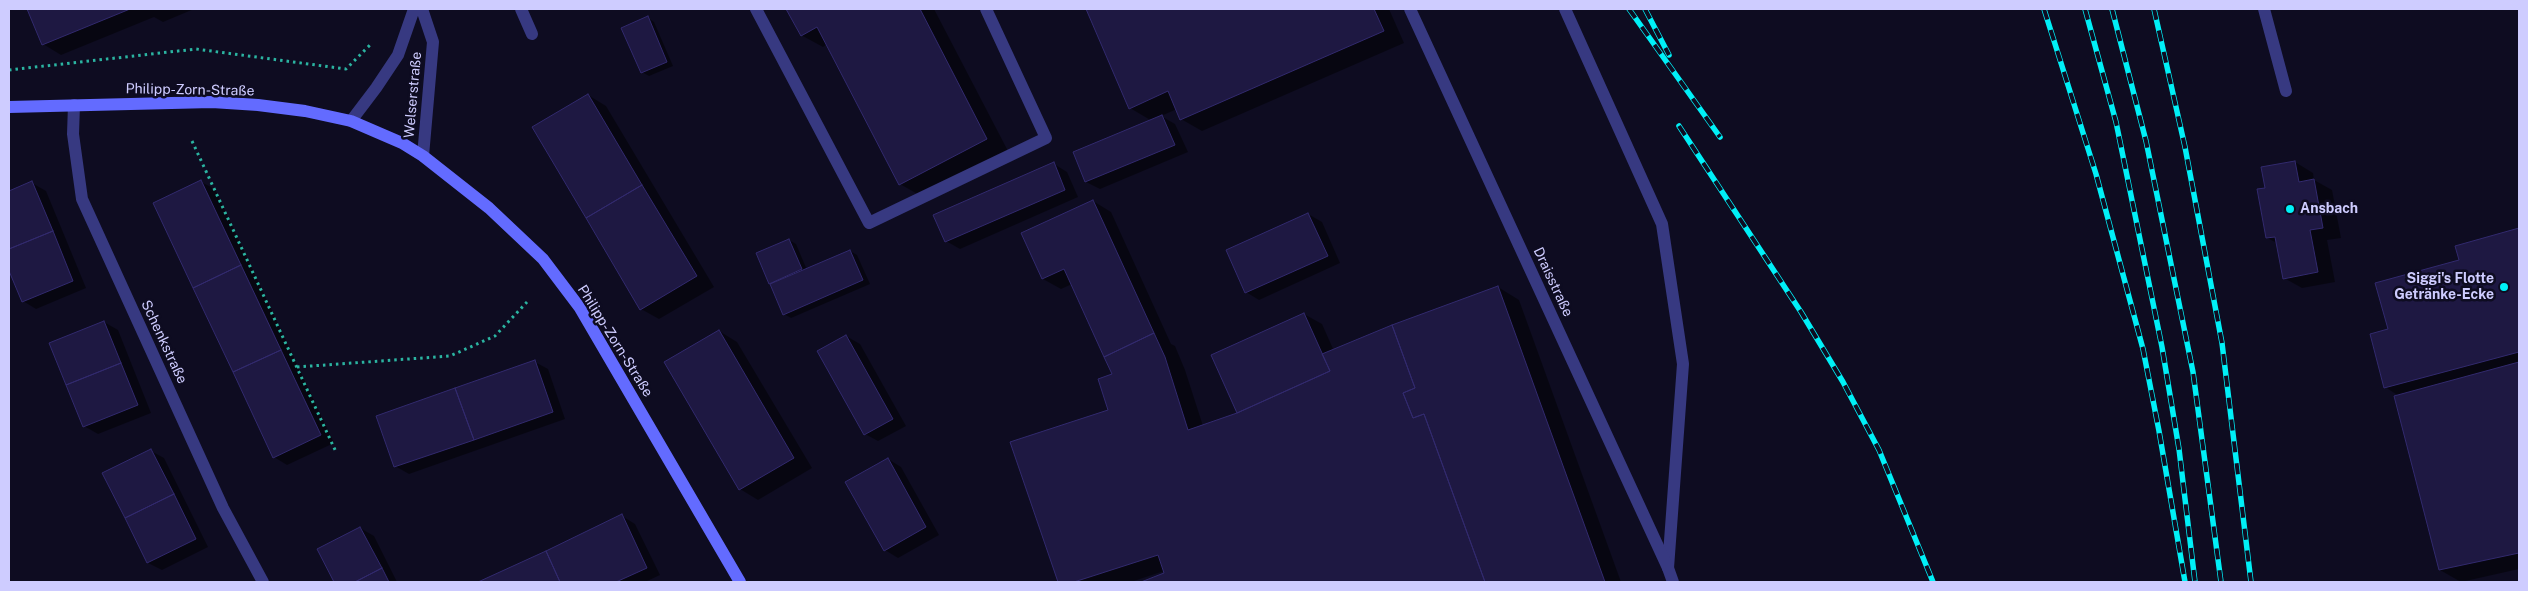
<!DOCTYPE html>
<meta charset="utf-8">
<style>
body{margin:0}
#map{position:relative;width:2528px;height:591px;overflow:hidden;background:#0e0c21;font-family:"Public Sans",sans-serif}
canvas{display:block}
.frame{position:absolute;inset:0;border:10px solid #ceccff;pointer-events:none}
</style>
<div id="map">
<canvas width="2528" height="591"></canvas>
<div class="frame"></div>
</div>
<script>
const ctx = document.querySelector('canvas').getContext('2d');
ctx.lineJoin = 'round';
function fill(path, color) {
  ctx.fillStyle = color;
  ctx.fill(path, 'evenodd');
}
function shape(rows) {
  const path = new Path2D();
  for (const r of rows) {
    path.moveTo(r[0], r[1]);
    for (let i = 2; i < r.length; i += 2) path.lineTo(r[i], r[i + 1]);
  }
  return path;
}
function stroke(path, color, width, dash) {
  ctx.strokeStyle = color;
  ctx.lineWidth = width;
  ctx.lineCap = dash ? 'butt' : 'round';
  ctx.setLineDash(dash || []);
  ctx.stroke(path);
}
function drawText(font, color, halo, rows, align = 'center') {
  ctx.font = font + ' "Public Sans",sans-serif';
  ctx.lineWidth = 5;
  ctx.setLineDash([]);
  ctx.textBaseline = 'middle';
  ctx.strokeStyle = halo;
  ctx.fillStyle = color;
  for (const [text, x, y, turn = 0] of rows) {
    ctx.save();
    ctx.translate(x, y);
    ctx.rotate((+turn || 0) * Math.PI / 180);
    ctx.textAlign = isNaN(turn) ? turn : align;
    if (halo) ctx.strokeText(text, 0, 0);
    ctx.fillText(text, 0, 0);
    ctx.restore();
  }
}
const shadow = shape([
 [28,9,194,9,163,22,154,17,61,55,43,44],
 [788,9,934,9,1008,151,921,196,900,184,827,44,823,47,801,35],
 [1087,9,1389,9,1404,43,1202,131,1181,119,1177,109,1161,116,1175,124,1188,152,1100,189,1086,182,1075,153,1152,121,1130,108],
 [648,18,654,22,673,66,649,76,642,72],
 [588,95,606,106,714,287,659,319,641,309],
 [2295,162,2313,173,2314,180,2332,190,2341,238,2327,240,2335,282,2302,288,2284,278,2277,243,2267,238],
 [1054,164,1067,172,1078,197,960,249,946,241],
 [201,182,215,189,334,443,287,465,274,457],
 [32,183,46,191,86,288,36,309,23,301,9,267,9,193],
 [1093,201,1111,212,1171,344,1175,346,1185,370,1203,426,1238,414,1304,314,1322,324,1334,351,1498,287,1519,300,1621,582,1144,582,1165,574,1164,571,1131,582,1060,582,1012,443,1110,411,1114,375,1072,284,1061,289,1043,279],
 [1308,214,1322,222,1340,263,1259,300,1246,292],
 [2519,230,2519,569,2461,582,2440,570,2399,396,2385,387,2390,330,2460,261],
 [789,240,796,244,807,270,850,251,857,255,870,284,791,318,784,314,758,254],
 [104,322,118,330,151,413,98,434,84,426],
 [719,331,737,342,812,468,758,500,740,489],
 [846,336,860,344,906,426,878,441,865,434],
 [535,362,548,369,565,419,409,474,395,466],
 [151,451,164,458,208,547,162,570,148,563,104,474],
 [888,459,901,467,939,535,898,558,885,550],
 [622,516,635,524,660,575,645,582,481,582],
 [360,528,374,536,397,582,336,582,319,549]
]);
const building = shape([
 [27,9,130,9,42,45,27,9],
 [786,9,920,9,987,139,899,185,817,27,801,36,786,9],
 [1086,9,1374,9,1384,31,1180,120,1168,91,1129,109,1086,9],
 [648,16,667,62,641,73,621,28,648,16],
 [588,94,642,185,586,218,532,127,588,94],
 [1162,115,1175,145,1085,182,1073,152,1162,115],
 [2295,161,2299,182,2314,179,2323,228,2310,230,2318,272,2283,279,2275,237,2266,238,2257,189,2265,188,2261,167,2295,161],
 [1054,162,1065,190,945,242,933,215,1054,162],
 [201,180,241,265,193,288,153,203,201,180],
 [32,181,53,231,9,249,9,191,32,181],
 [642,185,697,276,640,310,586,218,642,185],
 [1093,200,1154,333,1104,357,1064,269,1042,279,1021,233,1093,200],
 [1308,213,1328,256,1245,293,1226,250,1308,213],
 [2519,228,2519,352,2384,388,2370,334,2388,329,2375,283,2459,260,2455,246,2519,228],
 [53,231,73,281,22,302,9,271,9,249,53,231],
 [789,239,802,269,769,284,756,253,789,239],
 [850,250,863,280,783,315,770,284,850,250],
 [241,265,281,350,233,372,193,288,241,265],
 [1498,286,1605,582,1485,582,1424,414,1413,418,1403,393,1415,388,1392,325,1498,286],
 [1304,313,1330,371,1237,413,1211,355,1304,313],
 [104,321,121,363,66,385,49,343,104,321],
 [1392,325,1415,388,1403,393,1413,418,1424,414,1485,582,1141,582,1164,573,1158,555,1074,582,1058,582,1010,442,1108,410,1098,379,1112,374,1104,357,1154,333,1165,357,1188,430,1237,413,1330,371,1322,354,1392,325],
 [719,330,794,458,739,490,664,362,719,330],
 [846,335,893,419,864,435,817,351,846,335],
 [281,350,321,435,273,458,233,372,281,350],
 [535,360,553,412,474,440,455,388,535,360],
 [2519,362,2519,553,2439,570,2394,396,2519,362],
 [121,363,138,405,83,427,66,385,121,363],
 [455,388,474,440,394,467,376,416,455,388],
 [151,449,174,494,125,518,102,473,151,449],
 [888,458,926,527,884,551,845,482,888,458],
 [174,494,196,539,147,563,125,518,174,494],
 [622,514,647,568,616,582,560,582,546,551,622,514],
 [360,527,382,568,355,582,334,582,317,549,360,527],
 [546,551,560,582,478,582,546,551],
 [382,568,389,582,355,582,382,568]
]);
const path = shape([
 [9,70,196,49,346,69,370,45],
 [192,141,336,452],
 [297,367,450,356,495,336,527,302]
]);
const service = shape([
 [521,9,532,34],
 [756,9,869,223,1046,138,986,9],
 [1565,9,1662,224,1683,364,1668,568],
 [2264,9,2286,91]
]);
const minor = shape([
 [422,9,433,42,423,156],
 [1410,9,1668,568,1673,582],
 [74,105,73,134,82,199,223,508,263,582],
 [351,121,376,88,398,55,414,9]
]);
const secondary = shape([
 [9,107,212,102,258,105,305,111,351,121,402,143,423,156,489,208,543,259,580,308,740,582]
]);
const rail = shape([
 [1629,9,1720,137],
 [1645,9,1669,55],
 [2044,9,2096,174,2143,349,2159,431,2185,582],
 [2085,9,2116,122,2162,347,2179,449,2195,582],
 [2112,9,2146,141,2193,372,2221,582],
 [2154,9,2185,147,2222,343,2251,582],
 [1679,126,1801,312,1843,382,1879,450,1933,582]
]);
const markers = [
 [2290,209,5,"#00f0f7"],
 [2504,287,5,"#00f0f7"]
];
const streetNames = [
 ["Philipp-Zorn-Straße",190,90,1],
 ["Welserstraße",413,95,-85],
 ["Draisstraße",1553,282,65],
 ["Philipp-Zorn-Straße",615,341,58],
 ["Schenkstraße",164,342,65]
];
const poiNames = [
 ["Ansbach",2300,209],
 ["Siggi's Flotte",2494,279,"right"],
 ["Getränke-Ecke",2494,295,"right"]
];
fill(shadow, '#0007');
fill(building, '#1e1842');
stroke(building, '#322a6e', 1);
stroke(path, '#2bb4a1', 3, [2.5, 4]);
stroke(service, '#373981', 12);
stroke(minor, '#373981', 12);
stroke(secondary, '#636bff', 12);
stroke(rail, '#00f0f7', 5.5);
stroke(rail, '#0e0c21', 4, [11]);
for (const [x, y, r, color] of markers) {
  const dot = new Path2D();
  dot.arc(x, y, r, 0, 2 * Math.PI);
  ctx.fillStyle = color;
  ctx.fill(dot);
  stroke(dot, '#0e0c21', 2);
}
drawText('14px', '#ceccff', '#0e0c21', streetNames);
drawText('bold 14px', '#ceccff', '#0e0c21', poiNames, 'left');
</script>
